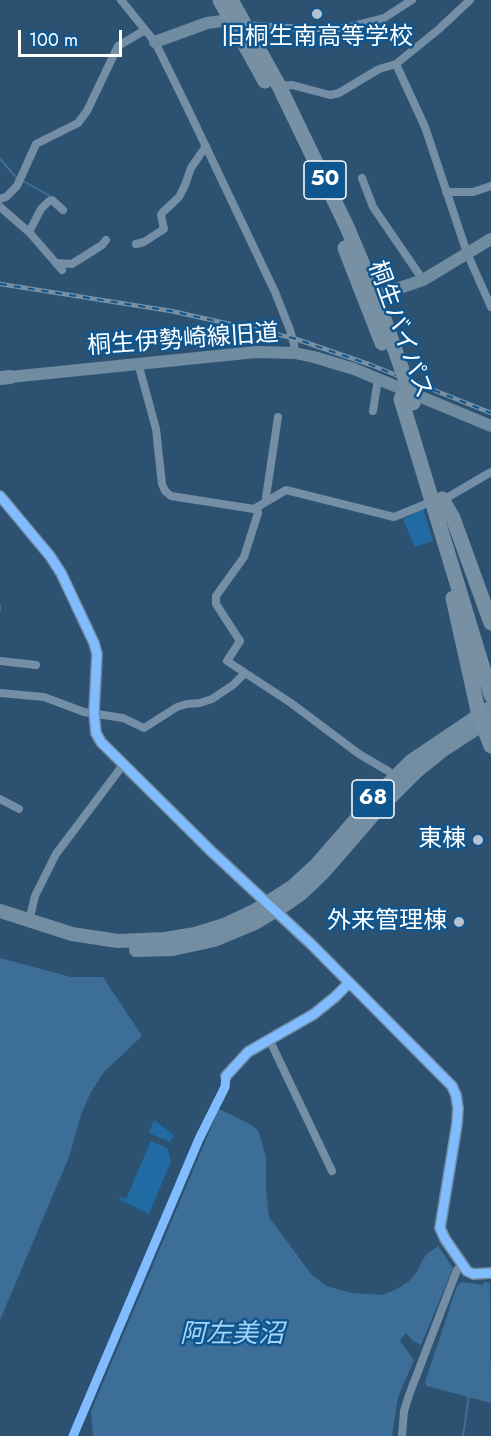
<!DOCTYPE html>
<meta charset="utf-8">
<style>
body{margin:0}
#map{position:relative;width:491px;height:1436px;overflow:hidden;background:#2d5271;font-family:Jost,sans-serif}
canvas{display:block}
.scale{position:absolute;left:18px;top:30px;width:104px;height:27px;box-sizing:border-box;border:3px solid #fff;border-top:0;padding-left:8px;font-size:18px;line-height:21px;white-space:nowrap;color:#fff;-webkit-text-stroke:4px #10568e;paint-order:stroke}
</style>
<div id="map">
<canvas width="491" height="1436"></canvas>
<div class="scale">100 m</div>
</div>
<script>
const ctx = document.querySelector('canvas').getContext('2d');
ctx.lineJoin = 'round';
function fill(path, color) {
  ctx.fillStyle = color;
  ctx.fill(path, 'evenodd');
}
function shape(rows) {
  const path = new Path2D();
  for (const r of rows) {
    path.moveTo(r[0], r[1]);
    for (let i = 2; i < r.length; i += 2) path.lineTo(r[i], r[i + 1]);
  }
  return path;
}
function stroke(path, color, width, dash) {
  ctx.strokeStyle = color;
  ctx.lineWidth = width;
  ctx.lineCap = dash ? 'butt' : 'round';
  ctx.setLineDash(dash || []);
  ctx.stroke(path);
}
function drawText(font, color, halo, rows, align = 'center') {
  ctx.font = font + ' Jost,"Noto Sans JP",sans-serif';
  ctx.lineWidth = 5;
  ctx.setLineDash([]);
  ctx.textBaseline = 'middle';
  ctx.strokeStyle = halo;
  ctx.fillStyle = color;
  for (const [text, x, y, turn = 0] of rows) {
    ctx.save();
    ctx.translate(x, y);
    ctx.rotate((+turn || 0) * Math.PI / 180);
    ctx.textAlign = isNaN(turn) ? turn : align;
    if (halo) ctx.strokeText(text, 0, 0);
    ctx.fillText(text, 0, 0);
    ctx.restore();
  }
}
const green = shape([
 [423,509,433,541,415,547,403,519],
 [154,1120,174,1135,170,1142,149,1133],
 [151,1141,167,1148,171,1161,149,1214,119,1199,120,1197,126,1199]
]);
const water = shape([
 [0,958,71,977,103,977,142,1036,104,1072,91,1092,82,1112,69,1157,0,1320],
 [219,1109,248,1123,258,1130,266,1157,266,1191,269,1217,311,1274,326,1286,352,1293,382,1295,395,1290,408,1282,417,1272,421,1262,427,1254,438,1246,453,1268,421,1345,412,1340,406,1333,400,1341,414,1360,398,1397,392,1436,93,1436,91,1411],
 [462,1282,483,1285,484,1282,490,1283,491,1403,427,1386,425,1382,457,1286]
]);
const stream = shape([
 [0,159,16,177],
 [23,181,50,196,48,197],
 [0,606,0,610],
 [463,1436,469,1394]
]);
const street = shape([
 [121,0,155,42,187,107,275,292,290,330,294,344,295,353],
 [246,25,286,28,345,28,384,18,412,0],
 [396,64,425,127,467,253,491,307],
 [279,86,292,85,330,95,339,93,379,69,396,64,439,29,470,0],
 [362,178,373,207,423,280],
 [446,192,473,192,491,186],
 [0,199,6,197,17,186,36,144,78,123,87,111,118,46,145,30],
 [0,207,29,232,62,270],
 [29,232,41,209,48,202,52,200,63,210],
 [136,244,144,242,164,229,161,215,163,212,179,197,185,185,191,168,206,146],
 [56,263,72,264,102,245,106,240],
 [138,363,156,429,162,484,165,491,171,496,254,509,286,490,394,517,433,501],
 [373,411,378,379],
 [442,499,450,496,491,472],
 [268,501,266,497,278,417],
 [257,508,258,513,244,557,216,596,216,604,240,641,227,661,291,703,359,754,388,771,395,777],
 [0,661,36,665],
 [0,693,44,697,84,712,123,718,144,728,177,707,187,704,200,703,212,699,233,685,244,674],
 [0,799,19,809],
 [29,921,35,896,56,854,123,765],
 [269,1039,332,1171],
 [73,1436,199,1139,225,1087,226,1076],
 [402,1436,404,1411,409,1395,457,1270,462,1265]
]);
const secondary = shape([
 [155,42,207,23,222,21,239,23],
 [370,298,423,280,491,239],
 [10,377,256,352,295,353,314,357,354,369,491,426],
 [0,496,50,556,61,573,94,643,97,654,94,713,96,733,101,742,211,851,312,945,452,1086,456,1095,458,1108,457,1124,440,1228,445,1239,467,1271,473,1274,491,1273],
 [226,1076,248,1052,314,1014,335,997,349,983]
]);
const primary = shape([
 [0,378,10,377],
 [0,911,72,934,118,941,165,939,195,934,224,925,256,910,292,887,315,866,376,796,411,761,491,707],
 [136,950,173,949,214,940,255,923,285,905,302,893,323,873,376,812,417,771,443,750,491,719]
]);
const highway = shape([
 [220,0,265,81],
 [231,0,279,86,347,227,376,296,401,367],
 [345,248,382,343],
 [401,399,491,695],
 [442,499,453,518,491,623],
 [453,598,479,715,491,746]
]);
const rail = shape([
 [0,284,171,311,293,338,371,365,491,413]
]);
const highwayBridge = shape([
 [401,367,413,403]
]);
const cycleway = shape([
 [0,496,50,556,61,573,94,643,97,654,94,713,96,733,101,742,211,851,312,945,452,1086,456,1095,458,1108,457,1124,440,1228,445,1239,467,1271,473,1274,491,1273],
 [73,1436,199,1139,225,1087,226,1076,248,1052,314,1014,335,997,349,983]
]);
const markers = [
 [317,14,6,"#b6c2cd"],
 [478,840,6,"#b6c2cd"],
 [459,922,6,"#b6c2cd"]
];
const shields = [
 [325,180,42],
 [373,799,42]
];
const shieldNames = [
 ["50",325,180],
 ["68",373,799]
];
const poiNames = [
 ["旧桐生南高等学校",317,38,"center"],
 ["東棟",466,840],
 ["外来管理棟",447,922]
];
const streetNames = [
 ["桐生バイパス",399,330,70],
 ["桐生伊勢崎線旧道",183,341,-4]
];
const waterNames = [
 ["阿左美沼",232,1336]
];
fill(green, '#206ba4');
fill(water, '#3c6e97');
stroke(stream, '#3c6e97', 2);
stroke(street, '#748fa5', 8);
stroke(secondary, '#708ca1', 12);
stroke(primary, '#738ea3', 14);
stroke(highway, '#7790a4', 15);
stroke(rail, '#7790a4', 4.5);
stroke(rail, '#10568e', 2, [7]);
stroke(highwayBridge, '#7790a4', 15);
stroke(cycleway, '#80bcff', 9);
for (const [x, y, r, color] of markers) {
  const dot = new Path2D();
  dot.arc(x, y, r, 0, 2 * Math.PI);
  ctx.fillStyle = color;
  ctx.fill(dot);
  stroke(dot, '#10568e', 2);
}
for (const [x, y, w] of shields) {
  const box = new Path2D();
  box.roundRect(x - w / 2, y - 19, w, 38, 4.5);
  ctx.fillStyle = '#10568e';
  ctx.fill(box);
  stroke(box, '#fff', 1.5);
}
drawText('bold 22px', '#fff', null, shieldNames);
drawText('24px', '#fff', '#10568e', poiNames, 'right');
drawText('24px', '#fff', '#10568e', streetNames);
drawText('italic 26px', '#a4d5fa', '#10568e', waterNames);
</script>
